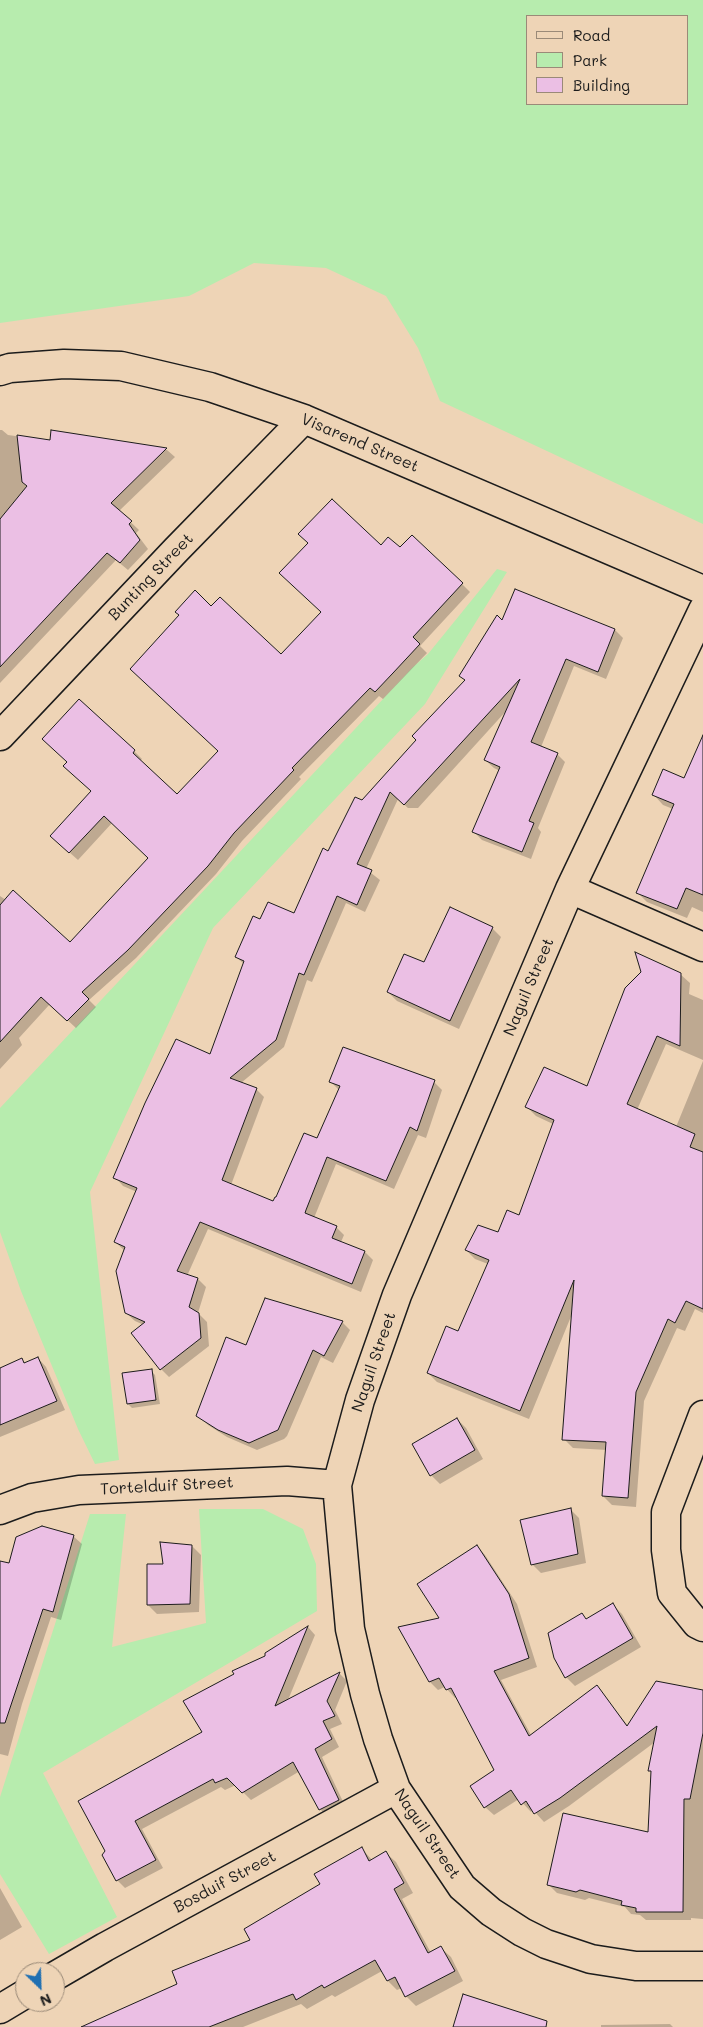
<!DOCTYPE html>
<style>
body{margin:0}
#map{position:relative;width:703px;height:2027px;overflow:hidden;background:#eed4b6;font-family:Mali,sans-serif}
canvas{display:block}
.legend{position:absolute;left:526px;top:15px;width:162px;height:90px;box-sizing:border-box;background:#eed4b6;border:1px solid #9a8a78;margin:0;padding:6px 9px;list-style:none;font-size:15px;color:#1c1c1c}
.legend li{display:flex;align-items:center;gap:10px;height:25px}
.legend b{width:25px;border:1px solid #9a8a78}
.north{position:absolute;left:15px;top:1962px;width:50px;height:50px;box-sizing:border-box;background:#eed4b6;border:1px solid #9a8a78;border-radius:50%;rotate:156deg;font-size:14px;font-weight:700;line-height:20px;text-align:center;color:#1c1c1c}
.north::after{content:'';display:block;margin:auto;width:18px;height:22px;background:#1f6fb2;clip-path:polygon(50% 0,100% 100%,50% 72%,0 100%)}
</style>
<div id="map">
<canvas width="703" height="2027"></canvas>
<ul class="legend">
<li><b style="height:6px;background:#eed4b6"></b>Road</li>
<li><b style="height:14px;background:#b7ecae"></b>Park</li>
<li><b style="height:14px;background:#ebbfe4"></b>Building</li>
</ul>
<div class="north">N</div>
</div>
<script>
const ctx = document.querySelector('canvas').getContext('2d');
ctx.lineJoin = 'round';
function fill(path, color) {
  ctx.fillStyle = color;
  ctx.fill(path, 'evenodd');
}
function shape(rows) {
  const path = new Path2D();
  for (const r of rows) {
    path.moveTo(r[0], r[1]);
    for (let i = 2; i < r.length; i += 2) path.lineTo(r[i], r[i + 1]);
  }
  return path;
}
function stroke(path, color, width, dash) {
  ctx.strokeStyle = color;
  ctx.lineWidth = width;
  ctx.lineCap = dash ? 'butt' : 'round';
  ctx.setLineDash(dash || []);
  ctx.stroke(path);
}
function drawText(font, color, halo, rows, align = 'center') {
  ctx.font = font + ' Mali,sans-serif';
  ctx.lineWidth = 4;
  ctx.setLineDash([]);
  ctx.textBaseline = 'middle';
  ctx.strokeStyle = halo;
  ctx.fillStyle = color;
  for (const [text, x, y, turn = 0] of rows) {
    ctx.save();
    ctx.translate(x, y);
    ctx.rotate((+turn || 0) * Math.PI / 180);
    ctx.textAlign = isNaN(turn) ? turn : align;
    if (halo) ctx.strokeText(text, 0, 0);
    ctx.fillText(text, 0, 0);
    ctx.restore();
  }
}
const green = shape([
 [0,0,703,0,703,524,440,401,418,348,386,296,326,268,254,263,189,296,0,323],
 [527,16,687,16,687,104,527,104],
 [497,569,507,572,425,704,213,928,90,1192,119,1460,95,1464,78,1429,21,1291,0,1232,0,1108,413,667,428,654],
 [199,1509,263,1509,303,1529,316,1564,317,1611,43,1773,117,1917,49,1954,0,1874,0,1797,90,1514,126,1514,112,1647,206,1623]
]);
const shadow = shape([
 [0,430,2,430,8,435,51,441,52,432,167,450,175,457,119,511,139,530,136,533,148,549,128,570,116,560,0,683],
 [381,547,400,549,462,584,470,592,420,646,427,653,383,699,379,696,299,777,301,779,242,841,216,874,136,958,89,1000,96,1007,76,1028,50,1004,19,1038,22,1045,0,1069,0,896,70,943,150,859,112,823,78,860,60,844,93,791,69,762,79,701,134,751,142,759,140,761,177,796,220,751,211,608,281,656],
 [502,622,615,630,623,638,606,679,574,666,541,747,557,754,565,762,538,828,541,832,531,859,482,840,473,831,500,771,494,768,485,760,507,710,418,808,408,808,398,799,366,869,380,880,365,912,346,903,312,982,307,980,284,1047,241,1083,256,1089,264,1097,231,1185,274,1202,318,1139,339,1090,330,1081,434,1082,442,1090,426,1138,418,1135,394,1189,336,1164,314,1218,336,1227,344,1235,341,1242,365,1252,373,1260,361,1292,208,1229,187,1276,198,1279,206,1287,198,1313,207,1322,209,1346,169,1377,161,1369,144,1325,135,1321,126,1313,125,1251,115,1242,137,1192,123,1186,115,1177,211,1056,244,964,236,957,261,921,295,914,329,852,362,801,418,740,466,681,460,676],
 [703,761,703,912,692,907,687,918,647,902,638,893,673,809,663,805,654,795,695,784],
 [492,928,501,937,459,1029,397,1001,388,992,424,964],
 [680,974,690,983,689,994,703,1000,703,1060,666,1044,637,1110,676,1127,703,1061,703,1313,695,1309,685,1331,677,1328,644,1401,636,1507,612,1505,603,1496,607,1450,573,1448,564,1439,572,1314,529,1419,437,1382,428,1373,458,1332,488,1264,475,1259,466,1250,499,1233,519,1216,553,1124,536,1116,527,1107,588,1088],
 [342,1322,350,1330,333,1363,321,1357,287,1436,284,1439,257,1450,227,1437,208,1425,200,1417,247,1346],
 [38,1358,46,1367,65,1410,0,1437,0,1369,22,1360,26,1363],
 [151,1371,155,1375,160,1404,132,1408,128,1404],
 [457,1419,466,1428,483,1459,440,1484,431,1475,413,1444],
 [570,1509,579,1518,586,1563,541,1573,532,1564],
 [73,1536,82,1544,61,1620,51,1617,22,1704,8,1756,0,1754,0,1562,10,1564],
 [192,1546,201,1555,199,1612,157,1614,148,1605,165,1565],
 [477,1546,485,1555,517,1604,537,1667,501,1680,531,1735,597,1687,628,1726,703,1691,703,1919,691,1918,691,1920,646,1920,640,1915,631,1914,625,1907,589,1898,585,1900,557,1893,548,1884,649,1833,652,1773,650,1770,655,1742,569,1806,544,1822,533,1810,531,1812,519,1799,494,1815,485,1807,496,1771,457,1697,455,1698,445,1687,438,1690,430,1682,441,1618],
 [613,1605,622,1614,641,1647,575,1686,566,1677,582,1615,587,1620],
 [308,1627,315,1635,288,1700,340,1674,347,1681,335,1710,342,1724,330,1729,339,1747,322,1757,346,1808,328,1817,320,1809,300,1771,251,1800,236,1785,225,1790,221,1787,142,1829,163,1868,125,1888,117,1880,104,1855,267,1657,266,1654],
 [362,1849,373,1861,386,1853,396,1862,413,1893,402,1899,431,1953,441,1948,451,1957,463,1981,416,2006,406,1996,402,1988,397,1990,388,1981,382,1971,335,1997,332,1995,307,2009,301,2004,243,2027,114,2027,252,1941],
 [0,1888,22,1927,0,1940],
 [670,2024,673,2027,601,2027,601,2025]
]);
const building = shape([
 [51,430,167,448,111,503,132,521,129,524,140,540,120,563,107,553,0,667,0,519,27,486,22,482,17,435,50,440,51,430],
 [332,499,381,545,388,537,400,547,412,535,463,583,413,637,420,644,393,673,375,692,370,688,292,768,294,770,234,833,208,866,128,950,82,992,89,999,67,1021,41,997,0,1042,0,905,13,890,70,942,148,858,104,816,69,853,50,836,91,791,63,766,67,762,42,739,79,699,135,750,133,753,177,794,218,751,130,669,179,615,175,612,195,590,211,606,220,597,281,654,321,612,279,573,308,543,298,534,332,499],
 [515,589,615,629,598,672,566,659,531,742,558,753,529,821,534,823,522,852,472,832,500,767,484,760,520,679,404,805,390,792,357,864,372,870,357,905,337,896,304,975,299,973,276,1040,230,1078,257,1088,222,1180,273,1201,275,1197,276,1197,304,1133,317,1138,340,1086,329,1082,343,1047,435,1080,417,1131,410,1127,386,1181,327,1157,306,1210,305,1213,337,1226,332,1238,365,1251,352,1284,200,1222,177,1271,198,1278,189,1307,199,1313,201,1338,160,1370,131,1333,145,1322,125,1313,116,1271,125,1247,114,1242,137,1188,113,1178,145,1103,176,1039,210,1054,244,961,235,957,253,916,260,919,268,902,294,913,323,848,328,851,355,797,362,800,416,740,412,736,465,680,459,676,497,615,502,620,515,589],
 [703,735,703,895,686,888,677,909,636,893,674,804,652,795,663,769,684,778,703,735],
 [450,907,493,927,450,1021,387,992,404,954,424,962,450,907],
 [635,952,681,973,680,1046,657,1036,627,1104,695,1134,690,1147,703,1152,703,1309,686,1301,675,1323,668,1319,636,1392,628,1498,602,1496,606,1442,562,1440,574,1280,520,1411,427,1373,446,1326,458,1331,489,1260,465,1250,478,1225,498,1232,507,1210,519,1215,554,1120,525,1107,544,1067,587,1086,625,988,641,972,635,952],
 [265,1298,343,1321,324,1356,313,1350,278,1430,249,1443,218,1430,196,1416,226,1337,246,1345,265,1298],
 [38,1357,57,1401,0,1425,0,1368,22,1358,24,1363,38,1357],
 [152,1369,156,1400,127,1404,122,1373,152,1369],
 [457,1418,475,1450,430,1476,412,1444,457,1418],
 [571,1508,578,1554,531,1565,520,1520,571,1508],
 [42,1526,74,1535,53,1612,43,1609,5,1723,0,1723,0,1561,9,1563,16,1537,42,1526],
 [160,1542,192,1545,190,1604,147,1605,147,1564,163,1564,160,1542],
 [477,1545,509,1594,529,1658,494,1671,529,1736,597,1685,627,1726,656,1681,703,1690,703,1733,690,1799,684,1799,683,1912,636,1912,636,1908,621,1905,622,1901,580,1890,576,1892,547,1885,563,1813,648,1832,651,1771,648,1771,657,1726,560,1798,534,1814,526,1801,521,1805,511,1790,484,1808,470,1786,494,1770,451,1688,446,1690,439,1678,429,1682,398,1627,439,1618,417,1584,477,1545],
 [613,1603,633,1638,565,1678,554,1658,548,1633,582,1613,586,1619,613,1603],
 [308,1626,275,1706,340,1672,327,1701,335,1716,323,1721,332,1739,315,1749,339,1800,319,1810,293,1762,242,1793,227,1778,215,1783,213,1779,135,1821,156,1860,116,1881,102,1855,105,1851,78,1801,202,1732,183,1701,234,1674,232,1671,265,1656,265,1653,308,1626],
 [362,1847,369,1861,386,1851,404,1883,394,1889,428,1953,441,1946,455,1971,405,1997,395,1977,387,1981,375,1960,324,1988,322,1985,296,2000,293,1994,209,2027,81,2027,177,1984,172,1971,250,1940,244,1929,320,1884,314,1874,362,1847],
 [463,1994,547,2021,546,2027,453,2027,463,1994]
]);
const minor = shape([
 [0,371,10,368,64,364,121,366,210,387,304,419,703,590],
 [703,610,570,889,397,1295,360,1400,337,1485,350,1629,365,1694,378,1739,396,1789,462,1887,491,1912,522,1932,546,1944,591,1959,636,1966,703,1966],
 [0,736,176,550,304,419],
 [570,889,703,947],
 [703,1415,666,1512,666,1550,672,1593,697,1624,703,1627],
 [0,1510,32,1498,79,1490,287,1481,337,1485],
 [55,1976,105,1947,396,1789],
 [0,2009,25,1994]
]);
const streetNames = [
 ["Visarend Street",360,443,23],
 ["Bunting Street",151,577,-46],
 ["Naguil Street",529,987,-67],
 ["Naguil Street",374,1362,-71],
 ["Tortelduif Street",167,1486,-3],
 ["Naguil Street",427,1834,56],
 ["Bosduif Street",225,1882,-28]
];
fill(green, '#b7ecae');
fill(shadow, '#0003');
fill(building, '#ebbfe4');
stroke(building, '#1c1c1c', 1);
stroke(minor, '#1c1c1c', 31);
stroke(minor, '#eed4b6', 28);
drawText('16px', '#1c1c1c', '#eed4b6', streetNames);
</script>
